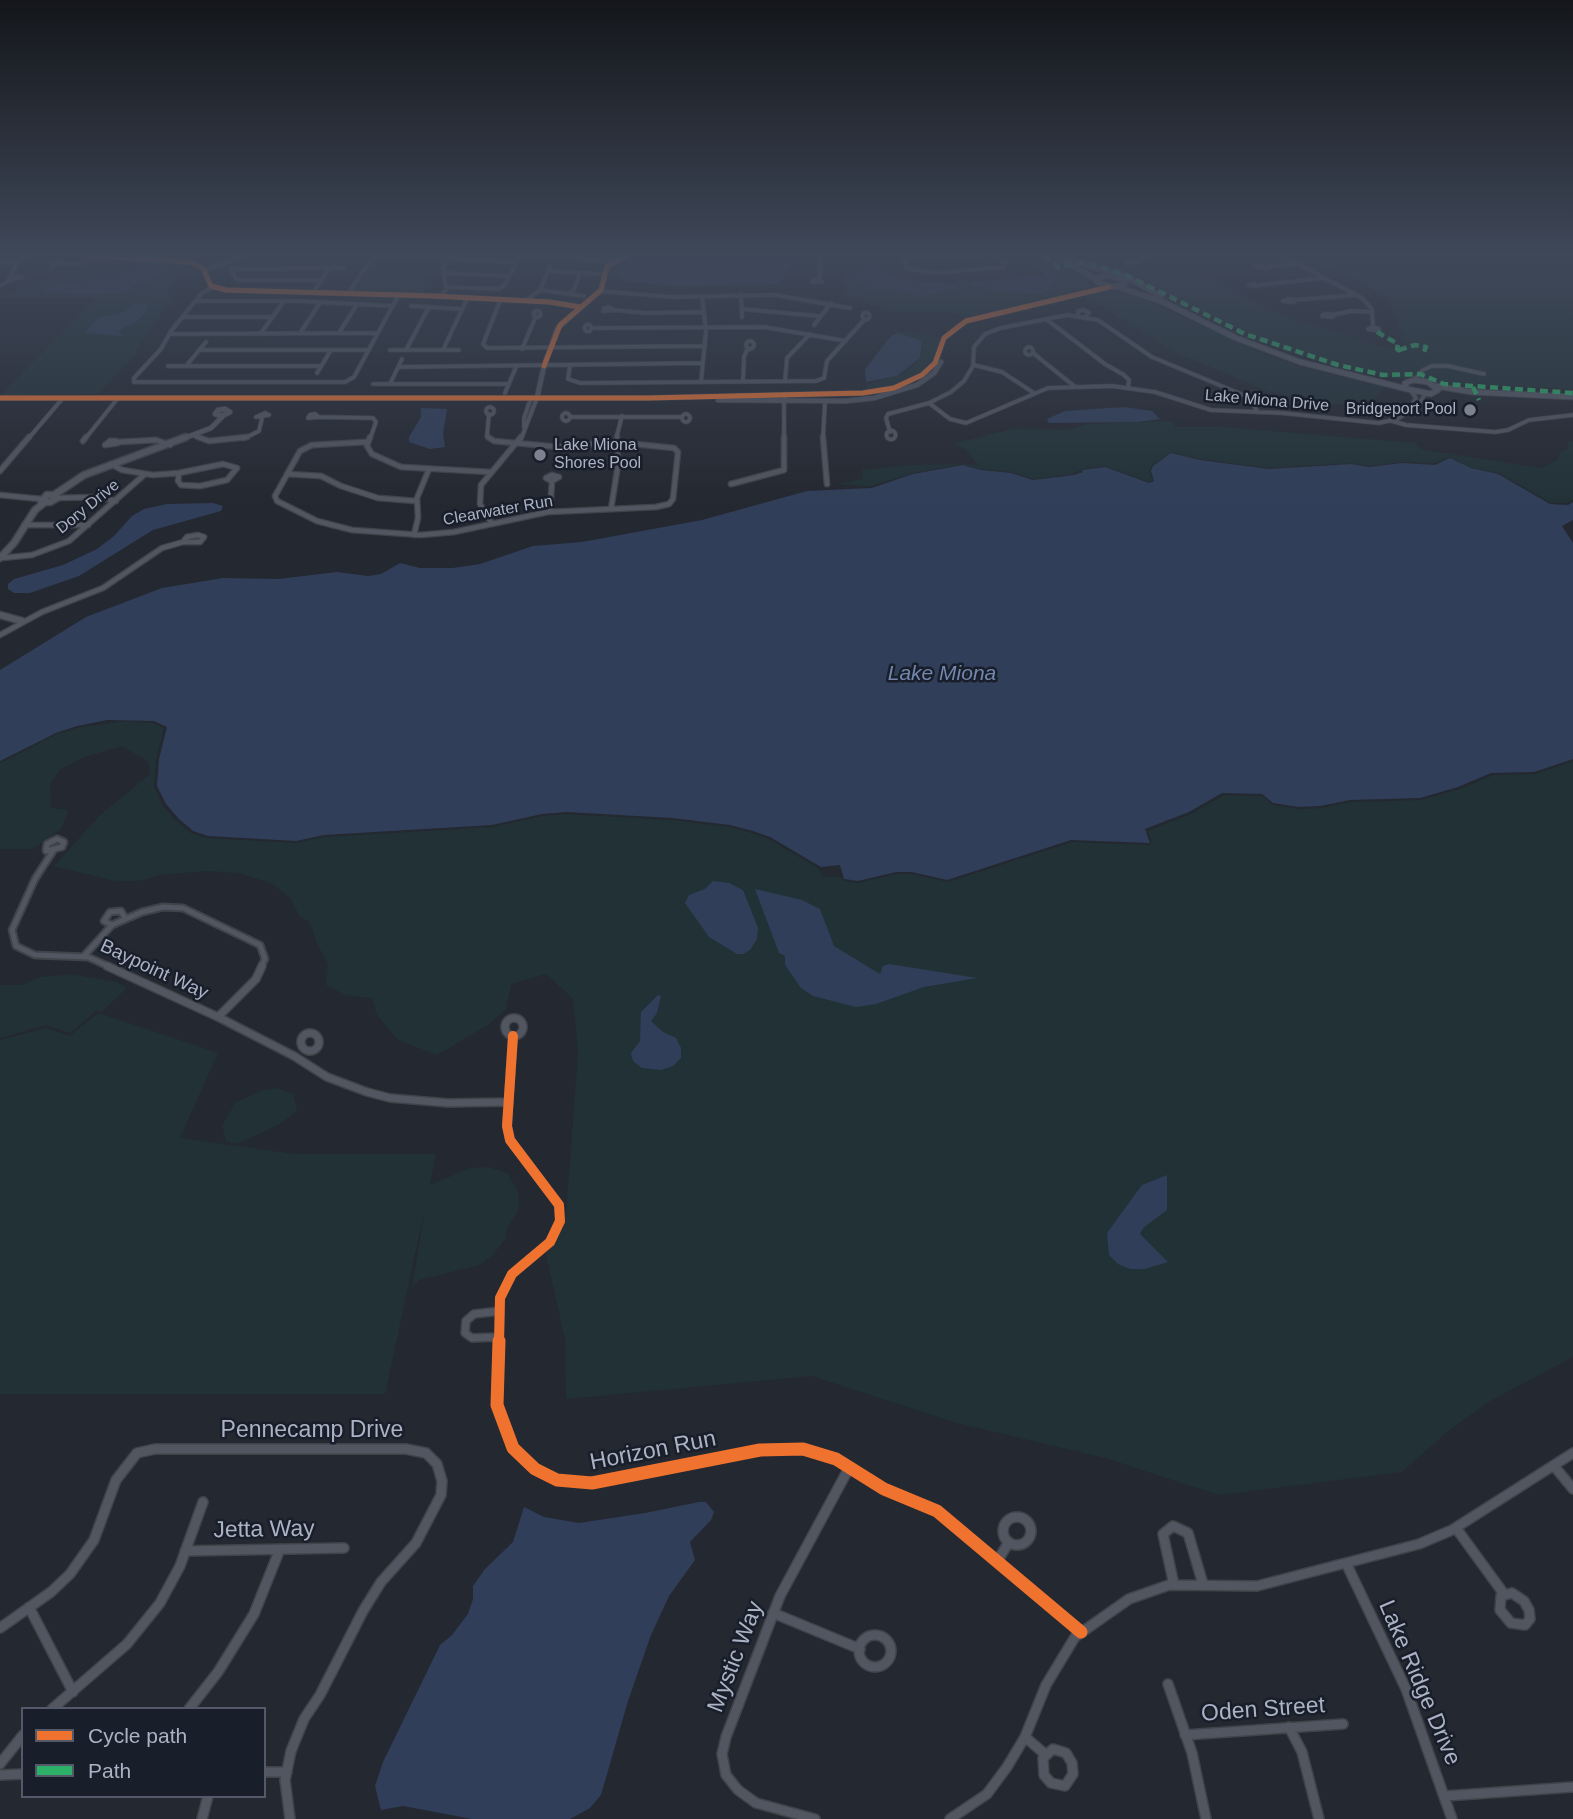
<!DOCTYPE html>
<style>
body{margin:0}
#map{position:relative;width:1573px;height:1819px;overflow:hidden;background:#242830;font-family:Helvetica,sans-serif}
canvas{display:block}
.legend{position:absolute;left:21px;top:1707px;width:245px;height:91px;box-sizing:border-box;background:#181e2a;border:2px solid #535968;margin:0;padding:9px 12px;list-style:none;font-size:21px;color:#abb2c4}
.legend li{display:flex;align-items:center;gap:14px;height:35px}
.legend b{width:35px;border:2px solid #535968}
</style>
<div id="map">
<canvas width="1573" height="1819"></canvas>
<ul class="legend">
<li><b style="height:9px;background:#ef722f"></b>Cycle path</li>
<li><b style="height:9px;background:#2db169"></b>Path</li>
</ul>
</div>
<script>
const ctx = document.querySelector('canvas').getContext('2d');
ctx.lineJoin = 'round';
function fill(path, color) {
  ctx.fillStyle = color;
  ctx.fill(path, 'evenodd');
}
function shape(rows) {
  const path = new Path2D();
  for (const r of rows) {
    if (r.length === 3) {
      path.moveTo(r[0] + r[2], r[1]);
      path.arc(r[0], r[1], r[2], 0, 2 * Math.PI);
      continue;
    }
    path.moveTo(r[0], r[1]);
    for (let i = 2; i < r.length; i += 2) path.lineTo(r[i], r[i + 1]);
  }
  return path;
}
function stroke(path, color, width, dash) {
  ctx.strokeStyle = color;
  ctx.lineWidth = width;
  ctx.lineCap = dash ? 'butt' : 'round';
  ctx.setLineDash(dash || []);
  ctx.stroke(path);
}
function drawText(font, color, halo, rows, align = 'center') {
  ctx.font = font + ' Helvetica,sans-serif';
  ctx.lineWidth = 5;
  ctx.setLineDash([]);
  ctx.textBaseline = 'middle';
  ctx.strokeStyle = halo;
  ctx.fillStyle = color;
  for (const [text, x, y, turn = 0] of rows) {
    ctx.save();
    ctx.translate(x, y);
    ctx.rotate((+turn || 0) * Math.PI / 180);
    ctx.textAlign = isNaN(turn) ? turn : align;
    if (halo) ctx.strokeText(text, 0, 0);
    ctx.fillText(text, 0, 0);
    ctx.restore();
  }
}
const green = shape([
 [143,255,224,255,181,268,167,293,173,300,145,335,136,353,98,394,1,395,95,298,0,298,0,296,31,284,85,272,118,259,138,259],
 [841,255,882,255,884,272,888,275,936,283,1037,277,1042,275,1042,271,1018,255,1050,255,1060,264,1085,277,1093,286,1034,303,964,317,954,313,896,312,843,296,847,288,843,282,846,267],
 [1302,255,1573,255,1573,389,1437,383,1393,378,1334,366,1278,348,1161,291,1135,275,1156,266,1178,266,1202,277,1210,278,1283,315,1389,349,1406,345,1390,302,1350,276,1314,263],
 [372,262,425,265,425,295,352,293],
 [1105,289,1139,297,1268,356,1316,371,1385,387,1372,403,1361,406,1322,403,1268,391,1175,352,1083,295],
 [895,330,941,338,933,363,921,374,892,387,860,393,868,384,903,374,921,358,923,341,894,333],
 [1171,421,1175,427,1221,427,1415,443,1420,449,1540,468,1558,460,1560,453,1568,448,1568,442,1573,441,1573,500,1566,503,1551,503,1499,473,1471,467,1449,457,1434,463,1401,462,1368,466,1351,463,1268,468,1201,459,1172,452,1152,465,1149,471,1152,480,1148,482,1104,466,1082,469,1073,474,1033,479,1011,472,982,469,962,464,913,473,871,486,837,484,863,479,862,470,911,465,958,464,969,464,978,465,965,449,953,444,1012,429,1066,430,1089,424],
 [126,721,152,723,164,728,156,760,154,787,163,806,176,821,191,833,206,838,295,843,324,837,492,827,542,816,566,814,672,820,730,827,752,833,769,839,819,869,823,877,841,877,844,881,858,883,896,874,912,874,948,882,1072,842,1150,845,1152,842,1147,831,1191,814,1224,795,1262,796,1273,805,1299,809,1321,808,1351,802,1421,800,1460,789,1493,775,1536,774,1573,761,1573,1357,1490,1401,1447,1432,1402,1472,1219,1495,1105,1458,957,1423,812,1376,566,1399,565,1340,546,1254,559,1234,566,1214,578,1053,573,999,546,974,511,984,506,1009,488,1025,437,1055,398,1040,377,1015,372,998,345,995,326,985,328,964,318,946,310,922,300,917,290,898,271,883,238,873,207,871,161,875,137,881,115,881,54,866,100,815,149,775,150,766,147,761,122,746,82,758,61,769,50,784,51,808,69,810,61,829,33,849,0,849,0,763,57,734,77,728],
 [71,974,116,982,127,988,103,1011,96,1011,70,1033,46,1025,0,1038,0,985,22,985,41,977],
 [98,1013,218,1053,180,1138,295,1154,436,1154,430,1185,470,1168,488,1167,507,1173,518,1191,519,1209,506,1230,506,1238,493,1255,479,1265,419,1280,412,1288,425,1208,385,1394,0,1394,0,1040,46,1028,70,1036],
 [277,1088,293,1094,297,1111,280,1124,237,1144,226,1141,222,1125,236,1102,263,1090]
]);
const water = shape([
 [1027,255,1056,277,1052,287,1041,294,994,291,969,285,974,282,1044,276,1044,271],
 [643,258,783,258,791,259,791,265,784,278,778,284,674,286,623,281,617,272,620,267,630,260],
 [149,264,162,266,160,275,152,280,137,283,125,293,76,295,42,291,52,286,134,272],
 [869,269,874,269,890,277,919,282,950,283,956,288,923,297,889,288,871,290,866,288,865,284,854,277],
 [147,303,146,311,136,322,121,329,119,332,123,336,85,333,98,318,124,312,133,304],
 [898,333,922,341,920,358,897,376,866,382,865,369,891,336],
 [1124,407,1152,411,1160,419,1138,422,1049,423,1047,419,1065,411],
 [421,408,447,409,443,434,445,447,430,449,409,442,409,437,421,417],
 [1171,453,1200,460,1269,469,1351,464,1369,467,1402,463,1435,465,1450,458,1471,468,1498,474,1550,504,1568,505,1573,502,1573,520,1562,526,1573,543,1573,759,1534,772,1491,773,1458,787,1420,798,1350,800,1320,806,1298,807,1273,803,1262,794,1222,793,1189,812,1145,829,1150,843,1071,840,947,880,912,872,896,872,858,881,844,879,840,865,821,867,770,837,753,831,730,825,672,818,566,812,542,814,492,825,324,835,296,841,208,836,193,831,179,819,166,804,157,786,159,759,167,727,154,721,107,720,77,726,56,733,0,761,0,670,86,617,162,588,223,578,278,579,337,572,368,576,381,574,400,563,420,568,453,568,480,564,533,546,582,542,702,520,807,491,872,488,913,474,963,465,981,470,1011,473,1033,480,1074,475,1083,472,1082,470,1105,467,1149,483,1154,481,1151,471,1153,466],
 [213,503,223,506,221,511,153,530,79,576,30,593,14,593,8,589,8,584,14,579,63,565,97,549,114,536,132,516,144,509,167,504],
 [713,881,729,883,743,890,758,928,757,939,750,950,743,954,737,954,709,937,685,903,689,895,705,889],
 [755,889,802,900,820,909,834,946,880,974,883,966,889,964,977,978,924,987,876,1004,856,1007,813,996,801,988,785,965,785,956,779,953],
 [658,995,661,996,657,1013,651,1021,663,1032,676,1038,681,1048,681,1058,673,1066,661,1070,642,1068,633,1061,631,1053,640,1041,641,1012],
 [1167,1175,1167,1210,1143,1228,1140,1234,1168,1262,1145,1269,1130,1269,1118,1264,1109,1255,1107,1233,1142,1185],
 [699,1502,706,1502,714,1512,711,1520,690,1542,695,1560,669,1596,651,1635,628,1701,601,1795,590,1808,570,1819,472,1819,403,1806,381,1810,375,1786,383,1762,440,1645,452,1635,468,1614,473,1599,473,1586,485,1569,513,1542,524,1507,544,1517,579,1523,645,1513]
]);
const minorFar4 = shape([
 [374,255,517,262],
 [903,255,907,269,936,273,1004,267,1005,264,993,255],
 [1281,255,1362,298,1372,309,1373,327],
 [903,258,989,255],
 [1131,261,1136,263,1126,263,1131,261],
 [57,262,63,263,52,265,57,262],
 [1134,262,1156,255],
 [0,263,17,263],
 [62,264,82,263,99,256],
 [1261,265,1266,268,1255,267,1257,266,1261,265],
 [1265,267,1294,264],
 [231,268,235,278,239,280,321,280],
 [232,269,344,268],
 [204,270,247,255],
 [548,271,604,274],
 [443,273,509,276],
 [9,280,22,277,11,276],
 [813,280,819,280,822,282,812,282,813,280],
 [819,280,821,255],
 [1254,284,1259,286,1248,285,1254,284],
 [1258,285,1325,278],
 [0,286,8,281,17,263,29,255],
 [213,287,202,293,171,331,161,349,134,378,134,382,345,382,354,377,398,296],
 [446,287,499,289,504,286,519,258,528,255,613,261],
 [540,290,584,296],
 [314,291,330,268],
 [600,291,672,297,775,295,850,308],
 [569,293,574,290,580,273],
 [348,294,365,268,380,255],
 [741,294,742,317],
 [441,296,446,289,443,269,447,257],
 [529,298,540,290,551,265],
 [1288,299,1293,300,1294,302,1283,301,1288,299],
 [1293,300,1357,295],
 [196,301,299,301,392,306],
 [500,301,483,344,487,348,705,346],
 [411,306,461,309],
 [609,307,614,310,603,311,604,308,609,307],
 [742,309,818,316],
 [614,310,646,313,704,312],
 [537,314,3.5],
 [866,316,3.5],
 [1324,314,1329,314,1333,317,1322,316,1324,314],
 [1078,315,1078,311,1084,310,1089,313,1086,316],
 [1332,315,1351,311,1372,312],
 [182,317,273,317],
 [1046,319,1105,364,1124,375,1129,380,1128,387],
 [588,328,3.5],
 [814,325,831,303],
 [1373,327,1379,329,1379,331,1368,329,1373,327],
 [594,328,764,327,846,341],
 [261,333,284,301],
 [300,333,320,303],
 [339,333,356,306],
 [169,334,378,333],
 [750,345,4],
 [1029,351,4],
 [522,349,536,316],
 [199,350,369,350],
 [390,350,459,350],
 [406,350,429,307],
 [443,350,467,299],
 [1033,353,1074,386],
 [570,365,568,379,580,383,816,381,824,378,827,361,865,319],
 [974,365,1002,372,1034,393],
 [168,366,321,366],
 [186,366,206,342],
 [398,367,703,363],
 [317,373,331,350],
 [1414,380,1423,370,1432,366,1448,366,1484,374],
 [743,381,744,357,748,348],
 [785,381,787,358,810,334],
 [701,382,706,331,702,296],
 [373,384,509,384],
 [390,384,402,359],
 [505,393,516,367],
 [784,394,784,439],
 [929,403,950,419,966,423,1048,388,1112,386,1155,392,1211,410,1282,413,1379,423,1397,419,1418,406,1425,394],
 [490,411,4],
 [1408,410,1416,398,1411,391],
 [566,417,4],
 [265,413,269,415,256,417,265,413],
 [686,418,4],
 [315,414,319,417,308,418,310,415,315,414],
 [489,414,487,436,491,439],
 [319,417,373,418,376,422,370,439],
 [572,417,681,417],
 [1392,421,1406,425,1495,432,1508,430,1529,420,1573,415],
 [524,427,524,418,531,398],
 [891,435,4.5],
 [890,432,886,418,888,414,929,403,951,392,964,381,973,366,974,347,985,334,1001,328,1067,315,1098,320,1152,357,1248,397,1258,412],
 [192,435,203,439],
 [28,439,63,398],
 [85,439,118,398],
 [243,439,259,431,262,418],
 [521,439,537,398],
 [616,439,622,416],
 [823,439,825,401]
]);
const minorFar3 = shape([
 [198,437,209,441,247,437],
 [370,437,367,446,372,454,401,467,490,472],
 [823,437,827,484],
 [83,441,86,437],
 [110,441,116,441,118,443,105,445,110,441],
 [118,442,156,440,170,445],
 [366,442,312,445,300,451,275,496,277,501,317,521,352,530,421,535,454,532,548,512,656,507,669,504,673,499,678,452,674,448,615,442,559,447,494,441,488,437],
 [111,464,122,470,153,475,179,473],
 [223,464,237,468,227,480,200,486,181,485,178,481,179,473,223,464],
 [0,471,29,437],
 [287,474,321,476,341,486,378,498,416,501],
 [552,475,559,477,552,481,546,478,552,475],
 [731,484,784,470,784,437],
 [0,495,41,499],
 [57,498,99,497,116,501],
 [611,509,618,465,617,437],
 [550,512,552,481],
 [491,522,480,504,481,485,521,437],
 [24,525,88,525],
 [198,535,204,537,200,542,183,542,187,537,198,535],
 [414,535,418,518,417,498,429,469],
 [1,558,32,555,69,541,145,474],
 [0,635,42,612,103,588,162,548,183,542]
]);
const minorFar2 = shape([
 [57,839,64,842,62,847,46,851,47,844,57,839],
 [53,851,35,879,12,930,16,946,35,955,88,957,110,967],
 [112,925,104,921,110,912,121,911,125,918],
 [84,956,112,925,142,912,163,907,183,908,260,945,265,959,261,967]
]);
const minorFar1 = shape([
 [107,966,218,1017,294,1056,327,1077,367,1092,390,1098,448,1103,508,1102],
 [218,1017,256,979,262,966],
 [514,1027,9],
 [310,1042,9],
 [498,1337,472,1338,465,1333,466,1321,474,1314,500,1311],
 [499,1343,500,1298,512,1274,550,1242,560,1221,559,1205,510,1140,507,1126,513,1036]
]);
const minor = shape([
 [499,1341,497,1405,513,1448,535,1469,557,1480,592,1483,760,1450,803,1449,836,1459,884,1489,937,1511,1081,1632],
 [1554,1466,1573,1489],
 [1017,1531,14],
 [1456,1528,1504,1594],
 [185,1551,344,1548],
 [998,1560,1009,1542],
 [1346,1563,1406,1689,1452,1819],
 [1174,1585,1163,1534,1173,1526,1188,1533,1203,1584],
 [1512,1593,1524,1601,1529,1610,1530,1619,1525,1625,1511,1623,1500,1610,1501,1596,1512,1593],
 [29,1607,73,1692],
 [773,1613,860,1649],
 [0,1628,51,1592,70,1574,94,1540,116,1480,137,1453,155,1449,406,1449,426,1453,437,1464,442,1481,441,1495,416,1543,381,1582,363,1611,320,1695,304,1719,291,1751,285,1780,290,1819],
 [875,1651,16],
 [1168,1684,1192,1753,1206,1819],
 [52,1709,127,1644,160,1603,180,1566,203,1502],
 [189,1709,218,1672,254,1614,280,1549],
 [1289,1727,1302,1752,1319,1819],
 [1185,1735,1343,1724],
 [1025,1737,1045,1754],
 [1053,1749,1066,1753,1072,1763,1073,1774,1065,1786,1051,1783,1044,1775,1043,1758,1053,1749],
 [0,1764,23,1735],
 [264,1772,287,1772],
 [0,1775,23,1774],
 [1445,1796,1573,1787],
 [202,1819,208,1796],
 [815,1819,756,1803,738,1790,726,1775,722,1754,726,1737,780,1596,849,1468],
 [950,1819,987,1794,1007,1767,1025,1737,1046,1685,1075,1637,1129,1599,1169,1585,1257,1586,1419,1544,1452,1530,1573,1453]
]);
const tertiaryFar1 = shape([
 [83,255,191,262,203,268,211,286,226,290,435,296,549,302,580,307],
 [0,398,648,398,863,393,894,388,922,375,935,363,944,338,966,321,1109,287],
 [537,398,544,366,557,329,601,290,607,266,628,255],
 [718,400,846,401,874,398,917,385,934,373,941,362],
 [225,409,230,412,222,416,215,414,218,410,225,409],
 [182,439,211,428,224,415]
]);
const tertiary = shape([
 [47,495,54,495,57,498,50,502,41,502,47,495],
 [54,495,84,475,186,437],
 [0,558,14,543,35,510,44,503],
 [0,615,22,621]
]);
const secondary = shape([
 [1054,255,1097,280],
 [1064,255,1086,265,1127,277,1161,296],
 [1110,276,1123,279,1126,283,1113,287,1097,282,1100,277,1110,276],
 [1117,287,1161,301,1236,338,1300,362,1407,389],
 [1414,380,1428,382,1438,390,1431,394,1407,389,1405,383,1414,380],
 [1436,386,1472,392,1573,397]
]);
const quiet = shape([
 [1044,255,1058,267,1085,262,1124,274,1245,334,1338,365,1383,375,1420,374,1444,384,1573,393],
 [1377,332,1398,344,1397,349,1403,353],
 [1399,350,1415,345,1426,347,1424,352],
 [1473,387,1479,400]
]);
const cyclewayFar2 = shape([
 [83,255,191,262,203,268,211,286,226,290,435,296,549,302,580,307],
 [544,366,560,325,601,290,607,266,628,255],
 [0,398,648,398,863,393,894,388,922,375,935,363,944,338,966,321,1109,287]
]);
const cyclewayFar1 = shape([
 [499,1343,500,1298,512,1274,550,1242,560,1221,559,1205,510,1140,507,1126,513,1036]
]);
const cycleway = shape([
 [499,1341,497,1405,513,1448,535,1469,557,1480,592,1483,760,1450,803,1449,836,1459,884,1489,937,1511,1081,1632]
]);
const markers = [
 [1470,410,7,"#7c8290"],
 [540,455,7,"#7c8290"]
];
const farStreetnames = [
 ["Lake Miona Drive",1267,401,5],
 ["Dory Drive",88,507,-39],
 ["Clearwater Run",498,511,-10]
];
const farPoinames = [
 ["Bridgeport Pool",1456,410],
 ["Lake Miona",554,446,"left"],
 ["Shores Pool",554,464,"left"]
];
const streetNames = [
 ["Baypoint Way",154,970,25]
];
const waterNames = [
 ["Lake Miona",942,674]
];
const nearStreetnames = [
 ["Pennecamp Drive",312,1431],
 ["Horizon Run",653,1451,-11],
 ["Jetta Way",264,1530,-1],
 ["Mystic Way",736,1657,-69],
 ["Lake Ridge Drive",1419,1683,67],
 ["Oden Street",1263,1710,-4]
];
fill(green, '#213136');
fill(water, '#303e59');
stroke(minorFar4, '#40434a', 5);
stroke(minorFar3, '#40434a', 7);
stroke(minorFar2, '#40434a', 9);
stroke(minorFar1, '#40434a', 10);
stroke(minor, '#40434a', 12);
stroke(tertiaryFar1, '#40434a', 6);
stroke(tertiary, '#40434a', 9);
stroke(secondary, '#40434a', 7);
stroke(minorFar4, '#525660', 3.5);
stroke(minorFar3, '#525660', 4.5);
stroke(minorFar2, '#525660', 5);
stroke(minorFar1, '#525660', 7);
stroke(minor, '#525660', 9);
stroke(tertiaryFar1, '#525660', 4.5);
stroke(tertiary, '#525660', 6);
stroke(secondary, '#575a64', 5);
stroke(quiet, '#2db169', 4.5, [8, 4.5]);
stroke(cyclewayFar2, '#ef722f', 5);
stroke(cyclewayFar1, '#ef722f', 10);
stroke(cycleway, '#ef722f', 13);
const sky = ctx.createLinearGradient(0, 0, 0, 509);
sky.addColorStop(0, '#14161a');
sky.addColorStop(0.5, '#3f4859');
sky.addColorStop(1, '#3f485900');
ctx.fillStyle = sky;
ctx.fillRect(0, 0, 1573, 509);
for (const [x, y, r, color] of markers) {
  const dot = new Path2D();
  dot.arc(x, y, r, 0, 2 * Math.PI);
  ctx.fillStyle = color;
  ctx.fill(dot);
  stroke(dot, '#181e2a', 2.5);
}
drawText('16px', '#abb2c4', '#181e2a', farStreetnames);
drawText('16px', '#abb2c4', '#181e2a', farPoinames, 'right');
drawText('19px', '#abb2c4', '#181e2a', streetNames);
drawText('italic 21px', '#7386ad', '#181e2a', waterNames);
drawText('23px', '#abb2c4', '#181e2a', nearStreetnames);
</script>
